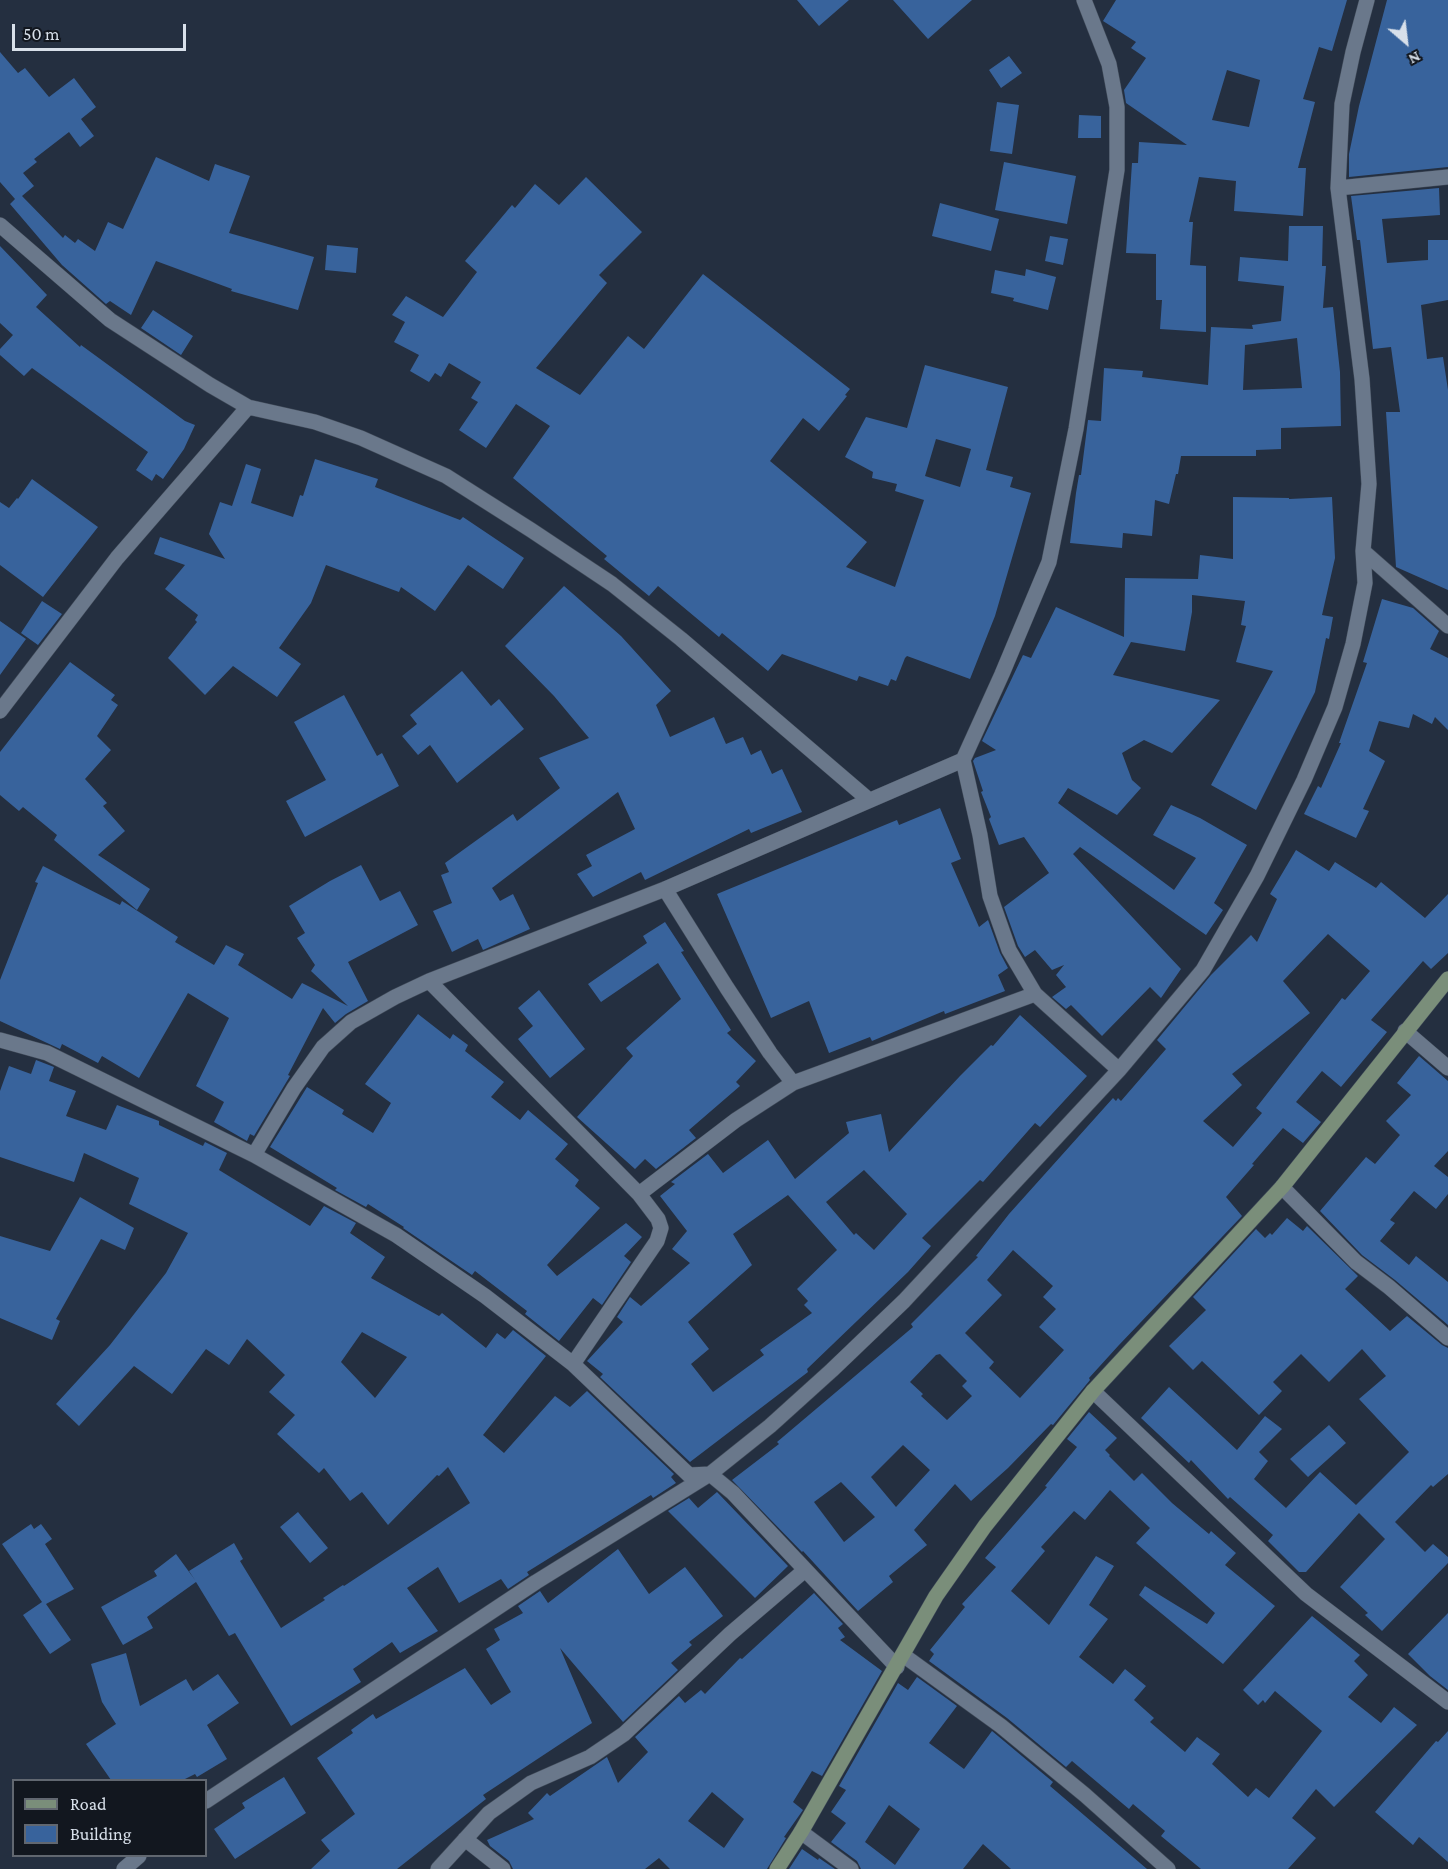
<!DOCTYPE html>
<style>
body{margin:0}
#map{position:relative;width:1448px;height:1869px;overflow:hidden;background:#242f40;font-family:"Crimson Pro",serif}
canvas{display:block}
.legend{position:absolute;left:12px;top:1779px;width:195px;height:78px;box-sizing:border-box;background:#12171f;border:2px solid #616770;margin:0;padding:8px 10px;list-style:none;font-size:18px;color:#d8e0ea}
.legend li{display:flex;align-items:center;gap:12px;height:30px}
.legend b{width:30px;border:2px solid #616770}
.north{position:absolute;left:1376px;top:12px;width:60px;height:60px;-webkit-text-stroke:4px #12171f;paint-order:stroke;rotate:152deg;font-size:16px;font-weight:700;line-height:24px;text-align:center;color:#d8e0ea}
.north::after{content:'';display:block;margin:auto;width:21px;height:27px;background:#d8e0ea;clip-path:polygon(50% 0,100% 100%,50% 72%,0 100%)}
.scale{position:absolute;left:12px;top:24px;width:174px;height:27px;box-sizing:border-box;border:3px solid #d8e0ea;border-top:0;padding-left:8px;font-size:18px;line-height:21px;white-space:nowrap;color:#d8e0ea;-webkit-text-stroke:4px #12171f;paint-order:stroke}
</style>
<div id="map">
<canvas width="1448" height="1869"></canvas>
<ul class="legend">
<li><b style="height:8px;background:#7a8e7a"></b>Road</li>
<li><b style="height:16px;background:#38639c"></b>Building</li>
</ul>
<div class="north">N</div>
<div class="scale">50 m</div>
</div>
<script>
const ctx = document.querySelector('canvas').getContext('2d');
ctx.lineJoin = 'round';
function fill(path, color) {
  ctx.fillStyle = color;
  ctx.fill(path, 'evenodd');
}
function shape(rows) {
  const path = new Path2D();
  for (const r of rows) {
    path.moveTo(r[0], r[1]);
    for (let i = 2; i < r.length; i += 2) path.lineTo(r[i], r[i + 1]);
  }
  return path;
}
function stroke(path, color, width, dash) {
  ctx.strokeStyle = color;
  ctx.lineWidth = width;
  ctx.lineCap = dash ? 'butt' : 'round';
  ctx.setLineDash(dash || []);
  ctx.stroke(path);
}
const building = shape([
 [797,0,849,0,819,26],
 [893,0,972,0,928,39],
 [1116,0,1347,0,1332,51,1319,47,1303,99,1315,102,1298,168,1306,168,1303,216,1234,211,1236,181,1199,177,1189,222,1193,222,1190,265,1206,266,1206,332,1160,329,1162,300,1156,300,1156,254,1126,253,1132,163,1138,163,1139,142,1187,145,1126,103,1124,90,1146,58,1131,48,1136,42,1103,21],
 [1227,70,1260,80,1249,127,1212,120],
 [1387,0,1448,0,1448,167,1349,177,1349,154,1359,106],
 [0,52,18,73,25,68,49,97,74,78,96,107,81,119,94,136,80,147,69,132,34,159,37,162,23,173,34,186,22,196,63,238,65,235,75,243,78,239,95,251,108,222,123,229,156,157,209,181,215,164,250,176,229,233,314,257,298,310,231,291,232,289,156,261,131,315,110,301,106,304,62,265,10,204,15,199,0,182],
 [1009,56,1022,73,1001,88,989,70],
 [997,102,1019,105,1012,154,990,151],
 [1079,115,1101,116,1101,138,1078,138],
 [1004,162,1076,176,1067,224,995,210],
 [586,177,642,232,599,275,607,283,536,368,580,395,628,336,644,349,703,274,850,389,845,395,847,396,819,431,803,418,770,461,867,542,846,567,895,587,924,500,895,491,897,484,872,478,873,472,845,457,866,417,907,428,925,365,1008,387,986,470,1013,477,1010,487,1031,493,995,616,970,679,907,656,905,658,896,681,891,679,888,686,859,676,857,681,782,654,768,671,722,633,719,637,658,586,649,596,604,559,607,556,513,478,550,426,516,404,486,448,459,430,478,402,471,398,481,382,449,363,441,377,435,373,429,382,410,371,419,355,394,342,405,322,392,315,406,296,443,317,477,272,465,261,512,205,515,208,535,184,559,205],
 [936,439,971,449,960,487,925,476],
 [1439,188,1440,215,1382,219,1387,263,1428,260,1428,240,1448,240,1448,300,1421,305,1427,359,1443,357,1448,390,1448,590,1396,567,1386,412,1400,412,1391,347,1373,349,1360,240,1357,240,1351,196],
 [940,203,999,219,991,251,932,236],
 [1289,226,1323,226,1322,266,1326,266,1323,308,1333,307,1340,372,1341,426,1281,428,1281,449,1256,450,1256,456,1181,456,1178,474,1176,474,1169,504,1155,500,1152,536,1123,533,1122,548,1070,543,1076,493,1079,475,1081,475,1088,420,1101,421,1104,368,1143,371,1142,377,1208,385,1211,327,1253,329,1252,325,1281,321,1284,286,1238,281,1240,257,1288,261],
 [1297,338,1302,388,1243,390,1245,345],
 [1050,236,1068,239,1063,265,1045,261],
 [327,245,358,248,356,273,325,270],
 [0,246,47,295,36,307,80,347,81,345,185,421,195,425,184,449,163,479,156,474,152,481,136,470,148,452,32,368,24,376,0,355,0,349,13,335,0,323],
 [1026,269,1056,277,1048,310,1013,301,1014,298,991,293,995,270,1025,276],
 [153,310,193,336,181,355,141,328],
 [315,459,378,479,375,487,460,520,463,517,524,558,503,589,468,565,435,611,401,587,399,592,326,565,311,603,279,648,301,664,277,697,233,666,205,695,168,658,197,622,195,620,198,615,165,589,185,565,154,554,160,537,225,559,209,534,220,502,232,506,246,464,261,469,251,503,293,517,300,495,303,496],
 [32,479,98,527,43,597,0,565,0,502,9,508,17,498,18,499],
 [1233,497,1289,498,1289,499,1332,497,1335,558,1322,615,1333,617,1329,639,1326,638,1315,692,1256,810,1211,785,1273,671,1236,662,1246,626,1241,625,1245,601,1192,595,1192,612,1185,651,1131,642,1113,675,1220,700,1172,753,1144,740,1122,753,1132,780,1141,788,1117,815,1068,788,1058,803,1174,890,1196,858,1153,835,1171,805,1200,818,1247,845,1214,903,1223,910,1206,935,1080,847,1073,854,1181,969,1161,998,1150,987,1102,1036,1071,1005,1066,1009,1052,997,1066,987,1056,975,1064,965,1052,970,1035,950,1025,957,1018,946,1004,907,1049,873,1024,837,999,845,989,819,991,817,981,792,983,791,973,761,975,758,996,750,982,741,1023,655,1031,658,1056,607,1124,637,1125,578,1198,579,1200,555,1233,559],
 [564,586,621,636,671,691,656,705,670,737,714,717,726,744,743,737,751,755,761,750,772,774,782,769,802,812,751,833,749,829,645,880,641,872,593,897,577,874,592,866,586,855,635,829,618,792,492,888,500,901,513,894,530,929,483,950,478,939,452,952,433,911,452,903,441,875,449,872,445,863,513,814,517,821,560,788,539,758,589,738,554,696,505,646],
 [1382,599,1413,608,1439,631,1430,649,1448,658,1448,730,1435,717,1432,724,1413,714,1409,728,1379,721,1369,751,1385,761,1363,809,1369,811,1356,838,1304,814,1318,786,1321,788,1341,743,1339,743,1367,663,1363,662],
 [42,601,62,614,38,645,21,633],
 [0,621,26,639,0,675],
 [70,662,115,695,111,700,118,705,97,736,111,750,85,779,107,803,103,806,125,831,98,855,150,889,137,910,54,840,57,835,23,807,19,811,0,795,0,752],
 [462,671,491,706,499,699,524,729,457,783,430,745,418,755,402,736,417,724,410,715],
 [344,695,377,756,382,753,399,786,305,837,286,801,326,780,294,722],
 [940,808,961,859,951,863,979,927,988,920,1000,953,1008,968,998,975,1005,991,945,1014,944,1011,872,1041,870,1037,829,1053,809,1001,771,1018,717,894,897,820,899,825],
 [1296,850,1329,871,1335,862,1376,888,1381,882,1425,918,1448,894,1448,953,1431,969,1423,961,1371,1020,1387,1032,1341,1087,1322,1071,1296,1102,1321,1122,1303,1143,1283,1128,1252,1164,1254,1165,1226,1197,1242,1216,1119,1345,1089,1378,1090,1380,1053,1425,1051,1424,1008,1468,971,1501,955,1484,914,1530,927,1545,889,1576,893,1582,858,1611,803,1551,802,1552,732,1480,779,1444,777,1442,913,1327,911,1324,978,1257,976,1256,1009,1214,1113,1098,1116,1101,1118,1098,1121,1101,1166,1049,1157,1040,1211,975,1251,935,1257,942,1277,899,1270,894],
 [1328,934,1370,971,1345,1000,1342,998,1256,1108,1262,1113,1233,1147,1203,1121,1242,1085,1232,1074,1310,1013,1283,981],
 [1013,1250,1053,1286,1043,1297,1056,1309,1039,1327,1064,1350,1020,1398,989,1368,994,1362,965,1333,1002,1295,987,1280],
 [940,1354,967,1381,962,1386,972,1396,947,1420,921,1396,923,1394,910,1382,936,1355],
 [903,1445,930,1470,896,1507,871,1477],
 [841,1482,875,1517,844,1542,814,1502],
 [361,865,380,901,400,891,418,925,348,962,368,1001,346,1014,335,1023,323,1008,288,1075,290,1076,254,1136,250,1134,247,1141,214,1122,224,1102,196,1086,229,1018,188,993,139,1078,102,1056,98,1063,62,1044,60,1049,0,1021,0,980,38,883,35,882,43,866,120,905,122,901,178,937,175,942,214,965,226,945,244,954,238,965,292,999,302,983,348,1006,311,971,315,965,297,938,305,933,289,906,330,881],
 [665,922,684,951,681,952,731,1030,727,1033,756,1061,736,1082,740,1086,689,1130,696,1138,656,1169,645,1159,635,1169,577,1117,633,1056,626,1048,681,999,658,963,601,1002,588,984,647,943,643,936],
 [539,990,585,1049,550,1078,518,1039,533,1026,518,1008],
 [418,1014,450,1039,453,1034,468,1045,465,1051,504,1082,491,1097,520,1120,528,1110,568,1144,555,1159,579,1180,575,1186,600,1208,547,1265,557,1276,626,1223,642,1237,624,1256,631,1262,602,1305,593,1298,559,1341,525,1314,527,1311,475,1271,472,1275,403,1228,404,1227,368,1204,366,1207,335,1190,337,1188,270,1147,307,1087,344,1110,342,1114,373,1133,391,1103,365,1084],
 [1020,1015,1087,1076,1040,1127,1035,1123,983,1182,980,1180,922,1238,931,1246,908,1272,807,1369,808,1372,690,1462,600,1377,603,1374,587,1361,623,1322,617,1317,630,1297,641,1306,690,1263,672,1249,687,1231,660,1196,675,1184,671,1182,708,1154,723,1173,768,1140,795,1179,849,1133,846,1122,881,1114,889,1152,960,1076,991,1045,993,1046],
 [864,1170,907,1214,874,1250,856,1233,854,1235,826,1202],
 [788,1195,837,1250,797,1289,808,1301,804,1305,812,1313,760,1350,764,1355,713,1392,691,1364,709,1349,688,1322,752,1265,733,1234],
 [1419,1056,1448,1081,1448,1151,1434,1166,1448,1177,1448,1194,1436,1209,1414,1191,1390,1220,1395,1223,1380,1241,1409,1265,1416,1256,1448,1282,1448,1325,1395,1280,1362,1255,1320,1211,1366,1157,1375,1164,1400,1135,1386,1121,1411,1095,1397,1083],
 [36,1060,54,1067,49,1081,76,1091,66,1116,106,1130,117,1105,159,1121,159,1125,203,1146,205,1142,227,1153,219,1170,310,1226,324,1206,356,1223,350,1233,385,1257,371,1278,439,1316,442,1313,486,1348,497,1333,505,1339,513,1330,546,1356,483,1435,504,1453,555,1396,570,1407,587,1391,674,1474,671,1477,676,1483,653,1498,651,1495,527,1572,529,1575,508,1589,501,1579,459,1603,438,1567,407,1588,438,1631,400,1653,392,1642,353,1669,361,1682,291,1726,235,1633,229,1636,196,1582,147,1617,153,1628,123,1645,101,1607,157,1576,154,1571,176,1554,195,1580,189,1571,234,1543,243,1559,240,1561,281,1628,325,1600,323,1598,343,1585,344,1586,470,1503,448,1467,439,1476,437,1475,388,1525,362,1492,350,1501,324,1468,319,1473,277,1434,295,1415,269,1392,285,1375,247,1339,229,1365,206,1349,172,1394,134,1366,79,1426,56,1404,110,1345,166,1273,188,1233,129,1204,139,1178,84,1153,74,1182,0,1157,0,1091,9,1066,31,1074],
 [362,1332,407,1357,375,1398,341,1362],
 [80,1197,134,1228,125,1250,101,1239,56,1319,60,1321,52,1340,0,1318,0,1236,50,1251],
 [1287,1218,1303,1231,1307,1226,1358,1276,1345,1289,1390,1331,1407,1316,1442,1345,1448,1348,1448,1474,1433,1487,1431,1485,1395,1522,1425,1552,1433,1544,1448,1557,1448,1563,1382,1631,1365,1615,1368,1613,1340,1587,1385,1539,1359,1513,1306,1572,1299,1572,1268,1541,1273,1535,1230,1497,1228,1499,1191,1460,1189,1463,1141,1418,1169,1387,1237,1450,1265,1416,1282,1429,1259,1452,1268,1461,1254,1479,1286,1508,1320,1472,1356,1505,1409,1452,1359,1399,1386,1376,1362,1349,1329,1382,1301,1354,1273,1382,1282,1391,1259,1415,1202,1361,1193,1370,1169,1346,1206,1310,1193,1297,1256,1229,1265,1238,1270,1233,1272,1235],
 [1089,1412,1117,1438,1105,1450,1110,1455,1109,1456,1134,1481,1142,1473,1172,1503,1209,1534,1211,1531,1236,1553,1225,1565,1275,1606,1223,1664,1139,1595,1145,1586,1207,1624,1215,1613,1136,1543,1150,1528,1110,1490,1085,1520,1074,1511,1041,1547,1045,1551,1011,1591,1049,1625,1096,1556,1114,1566,1089,1605,1108,1619,1079,1657,1113,1684,1125,1669,1146,1686,1134,1700,1154,1718,1150,1722,1185,1752,1197,1737,1220,1754,1212,1764,1248,1797,1256,1788,1269,1798,1322,1731,1275,1691,1265,1703,1263,1700,1258,1705,1243,1690,1312,1616,1360,1655,1354,1661,1368,1675,1348,1697,1381,1723,1394,1707,1417,1725,1334,1807,1316,1789,1292,1818,1316,1838,1288,1869,1201,1869,1161,1836,1165,1831,1133,1804,1129,1809,1072,1761,1066,1767,1007,1718,929,1661,934,1654,930,1650,965,1607,962,1604,996,1567,985,1558,1047,1487,1045,1486,1077,1447,1067,1439],
 [1329,1425,1346,1443,1308,1477,1290,1459],
 [717,1492,788,1566,755,1598,668,1511,689,1498,698,1508],
 [298,1512,328,1548,310,1563,280,1527],
 [31,1524,34,1529,41,1524,52,1539,45,1544,74,1589,46,1604,71,1640,50,1654,23,1615,42,1602,2,1544],
 [618,1549,649,1594,685,1567,723,1616,689,1642,692,1645,671,1663,678,1670,623,1722,560,1648,592,1723,483,1795,486,1799,397,1869,311,1869,330,1851,321,1840,355,1814,317,1758,353,1733,351,1730,373,1714,376,1719,465,1668,491,1705,511,1692,486,1649,500,1640,494,1629,523,1613,518,1606,540,1591,548,1603],
 [814,1593,843,1624,838,1628,845,1637,840,1640,882,1671,822,1776,812,1771,793,1802,803,1810,784,1837,786,1838,767,1869,670,1869,659,1858,645,1869,513,1869,509,1861,490,1846,487,1840,534,1819,528,1813,547,1793,550,1796,607,1757,618,1783,648,1752,635,1737,679,1696,685,1703,701,1690,705,1694,740,1658,742,1659],
 [712,1792,744,1819,724,1848,688,1821],
 [1448,1613,1448,1690,1430,1676,1408,1654],
 [126,1653,140,1706,186,1679,193,1691,218,1674,239,1703,207,1725,227,1759,197,1777,195,1774,183,1780,111,1780,86,1744,116,1724,102,1702,91,1664],
 [917,1677,957,1706,929,1743,964,1769,992,1731,1053,1782,1050,1786,1147,1869,1011,1869,983,1844,963,1869,861,1869,857,1861,831,1842,846,1823,831,1812,846,1790,839,1786,898,1683,908,1690],
 [889,1805,920,1829,895,1865,865,1842],
 [1448,1731,1448,1862,1419,1837,1413,1845,1375,1812,1436,1741,1438,1742],
 [284,1777,306,1813,235,1859,214,1829,245,1808,242,1803],
 [802,1849,818,1860,819,1858,835,1869,789,1869]
]);
const street = shape([
 [1084,0,1109,64,1117,107,1117,170,1076,429,1049,562,1002,674,963,760,980,835,990,896,1009,950,1035,994,1119,1070],
 [1338,188,1448,177],
 [0,225,110,320,210,385,248,407,315,422,361,438,446,476,531,530,612,584,681,639,869,800],
 [1363,551,1448,626],
 [0,711,117,558,248,407],
 [665,889,727,988,770,1053,793,1083,1035,994],
 [429,981,639,1194,658,1219,661,1228,657,1241,573,1364],
 [1405,1031,1448,1068],
 [0,1040,47,1053,254,1155,396,1235,485,1296,573,1364,689,1475,710,1474,733,1493,897,1667],
 [254,1155,294,1088,323,1047,351,1022,395,997,429,981,665,889,963,760],
 [1282,1187,1356,1262,1389,1287,1448,1338],
 [639,1194,736,1120,793,1083],
 [1093,1391,1306,1594,1448,1702],
 [903,1655,1001,1726,1085,1795,1168,1869],
 [206,1801,536,1582,710,1474,770,1426,832,1370,904,1301,1119,1070,1203,970,1257,876,1304,780,1335,707,1353,644,1365,583,1363,551,1369,484,1362,379,1338,188,1342,104,1353,52,1367,0],
 [801,1832,851,1869],
 [465,1839,503,1869],
 [124,1869,139,1856],
 [438,1869,489,1813,531,1783,590,1757,624,1734,730,1634,805,1570]
]);
const secondary = shape([
 [777,1869,801,1832,936,1596,985,1526,1093,1391,1282,1187,1448,979]
]);
fill(building, '#38639c');
stroke(street, '#414b59', 16);
stroke(secondary, '#414b59', 16);
stroke(street, '#6a788b', 15);
stroke(secondary, '#7a8e7a', 15);
</script>
